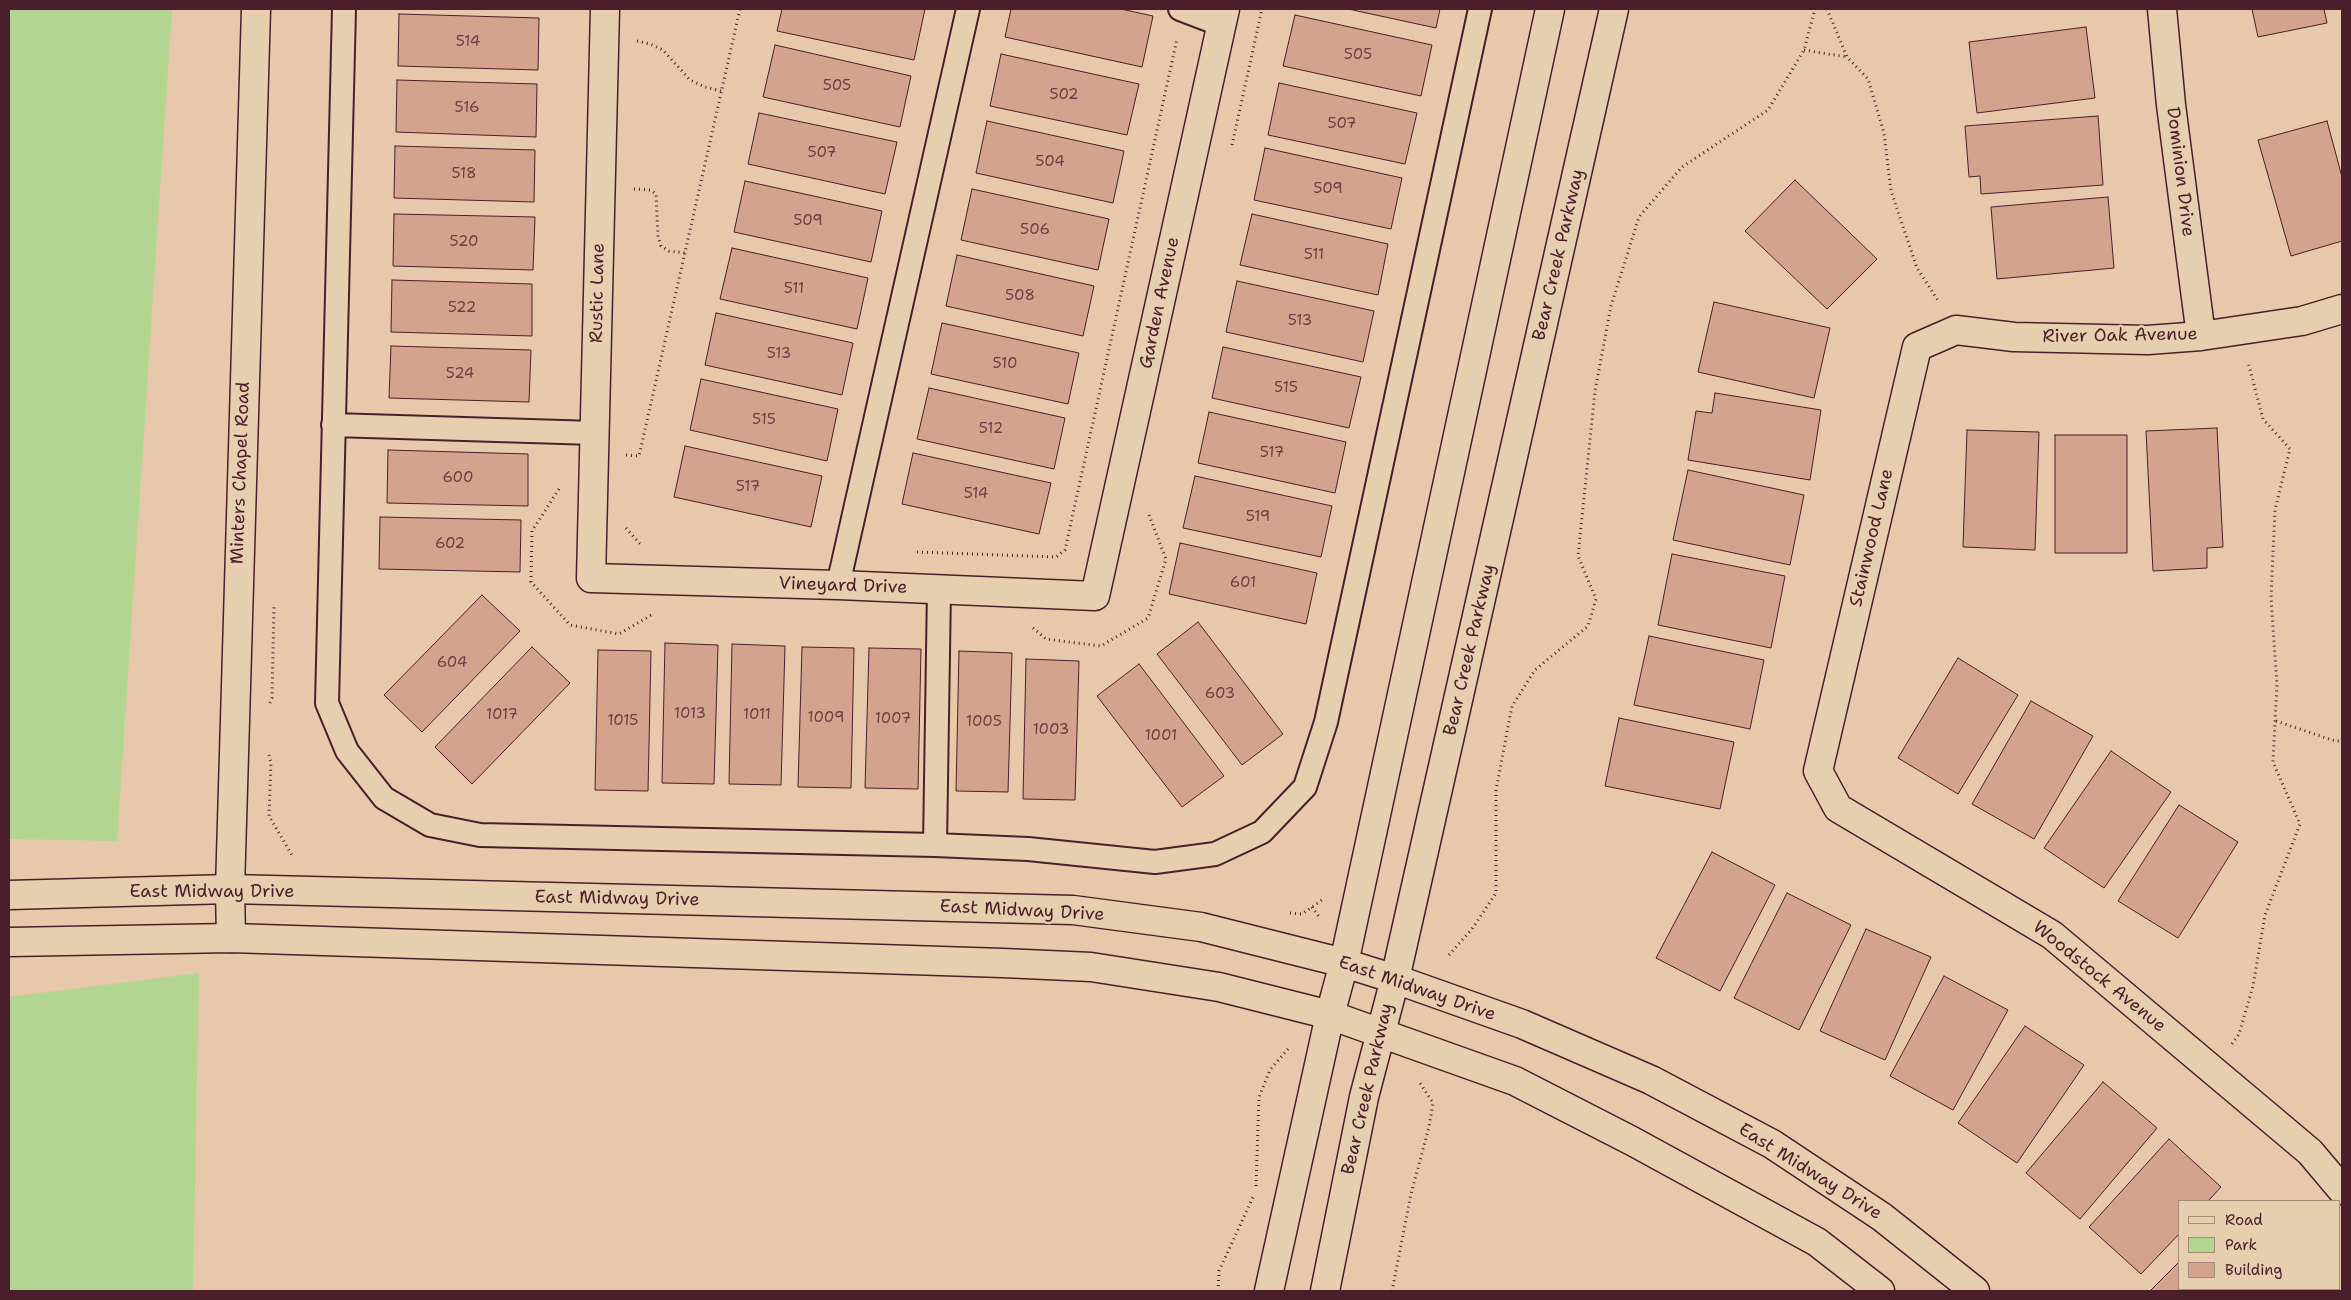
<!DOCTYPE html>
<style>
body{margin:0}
#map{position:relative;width:2351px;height:1300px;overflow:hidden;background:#e8c8aa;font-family:"Shantell Sans",sans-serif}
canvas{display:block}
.frame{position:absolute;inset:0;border:10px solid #4a1f2b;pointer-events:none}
.legend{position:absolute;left:2178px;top:1200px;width:162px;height:90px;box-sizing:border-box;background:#e6cfaf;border:1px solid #a8897a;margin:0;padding:6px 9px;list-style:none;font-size:15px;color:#4a1f2b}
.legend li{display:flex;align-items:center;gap:10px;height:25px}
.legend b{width:25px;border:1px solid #a8897a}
</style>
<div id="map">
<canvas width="2351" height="1300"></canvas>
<div class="frame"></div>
<ul class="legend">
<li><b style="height:6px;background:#e6cfaf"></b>Road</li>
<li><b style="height:14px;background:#b2d691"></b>Park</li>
<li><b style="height:14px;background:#d4a38d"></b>Building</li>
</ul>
</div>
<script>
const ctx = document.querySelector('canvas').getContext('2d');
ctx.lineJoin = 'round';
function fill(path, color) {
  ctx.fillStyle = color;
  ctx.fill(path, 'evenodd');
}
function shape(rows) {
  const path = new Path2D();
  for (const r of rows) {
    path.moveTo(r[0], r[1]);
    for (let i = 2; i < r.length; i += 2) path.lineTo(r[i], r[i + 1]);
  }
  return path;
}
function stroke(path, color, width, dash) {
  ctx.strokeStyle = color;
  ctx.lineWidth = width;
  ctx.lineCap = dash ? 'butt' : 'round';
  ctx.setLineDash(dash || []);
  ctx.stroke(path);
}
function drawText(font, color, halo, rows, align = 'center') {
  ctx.font = font + ' "Shantell Sans",sans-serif';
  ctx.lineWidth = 5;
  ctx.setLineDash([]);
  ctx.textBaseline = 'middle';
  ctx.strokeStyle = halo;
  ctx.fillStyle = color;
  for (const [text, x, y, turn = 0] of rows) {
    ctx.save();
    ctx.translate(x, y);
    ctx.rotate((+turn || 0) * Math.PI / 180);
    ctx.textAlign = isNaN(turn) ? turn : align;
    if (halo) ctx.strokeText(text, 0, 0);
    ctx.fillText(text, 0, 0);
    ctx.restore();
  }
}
const green = shape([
 [9,9,172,9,117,841,9,839],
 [199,973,193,1291,9,1291,9,997]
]);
const building = shape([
 [782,9,925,9,914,60,777,31,782,9],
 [1011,9,1121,9,1153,16,1142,67,1005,37,1011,9],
 [1348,9,1440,9,1436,28,1348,9],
 [2252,9,2324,9,2327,23,2258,37,2252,9],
 [399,14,539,18,538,70,398,66,399,14],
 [1295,15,1432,45,1421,96,1283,66,1295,15],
 [2086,27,2095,98,1977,113,1969,42,2086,27],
 [775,45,911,76,900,127,763,97,775,45],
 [1001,54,1139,84,1127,135,990,106,1001,54],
 [397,80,537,84,536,137,396,132,397,80],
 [1279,83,1417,113,1405,164,1268,135,1279,83],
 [759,113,897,142,885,194,748,164,759,113],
 [2098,116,2103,185,1981,194,1980,176,1969,177,1965,126,2098,116],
 [987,121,1124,151,1113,203,976,173,987,121],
 [2327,121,2342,177,2342,241,2291,256,2258,140,2327,121],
 [395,146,535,150,534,202,394,198,395,146],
 [1265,148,1402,178,1391,229,1254,200,1265,148],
 [1795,180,1877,259,1827,309,1745,231,1795,180],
 [745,181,882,211,871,262,734,232,745,181],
 [972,189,1109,219,1098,270,961,240,972,189],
 [2108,197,2114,268,1997,279,1991,207,2108,197],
 [394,214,535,217,533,270,393,266,394,214],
 [1252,214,1388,244,1378,295,1240,265,1252,214],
 [732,248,868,278,857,329,720,299,732,248],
 [957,255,1094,286,1083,336,946,306,957,255],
 [392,280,532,284,532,336,391,332,392,280],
 [1237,281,1374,311,1363,362,1226,332,1237,281],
 [1714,302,1830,328,1814,398,1698,372,1714,302],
 [716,313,853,343,842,395,705,365,716,313],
 [942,323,1079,353,1068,404,931,374,942,323],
 [391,346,531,350,529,402,389,398,391,346],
 [1223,347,1361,377,1349,428,1212,398,1223,347],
 [701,379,838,409,827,461,690,430,701,379],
 [929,388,1065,418,1054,469,917,439,929,388],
 [1715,393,1821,410,1810,480,1688,460,1696,411,1712,413,1715,393],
 [1209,412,1346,442,1335,493,1198,463,1209,412],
 [2217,428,2223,547,2207,548,2207,568,2153,571,2146,431,2217,428],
 [1967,430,2039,432,2035,550,1963,547,1967,430],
 [2055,435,2127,435,2127,553,2055,553,2055,435],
 [685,446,822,476,811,527,674,497,685,446],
 [388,450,528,454,528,506,387,503,388,450],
 [913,453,1051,483,1039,534,902,504,913,453],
 [1688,470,1804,495,1790,565,1673,540,1688,470],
 [1195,476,1332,506,1321,557,1183,528,1195,476],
 [380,517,521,520,520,572,379,569,380,517],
 [1180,543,1317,573,1306,624,1169,594,1180,543],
 [1672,554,1785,576,1771,648,1658,625,1672,554],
 [482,595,520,631,422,732,384,695,482,595],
 [1198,622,1283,734,1242,765,1157,654,1198,622],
 [1649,636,1764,660,1750,729,1634,705,1649,636],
 [665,643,718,645,714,784,662,783,665,643],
 [732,644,785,646,781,785,729,784,732,644],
 [532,647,570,683,472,784,435,747,532,647],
 [802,647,854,648,851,788,798,787,802,647],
 [869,648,921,649,918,789,865,788,869,648],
 [598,650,651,651,648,791,595,790,598,650],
 [959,651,1012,653,1008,792,956,791,959,651],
 [1958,658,2018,695,1958,794,1898,758,1958,658],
 [1026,659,1079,661,1075,800,1023,799,1026,659],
 [1139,664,1224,776,1182,807,1097,696,1139,664],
 [2031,701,2093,736,2034,839,1972,804,2031,701],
 [1619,718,1734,742,1720,809,1605,786,1619,718],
 [2111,751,2171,792,2104,888,2044,848,2111,751],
 [2179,805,2238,842,2178,938,2118,901,2179,805],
 [1712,852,1775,885,1720,991,1656,958,1712,852],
 [1787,893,1851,925,1799,1030,1734,998,1787,893],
 [1866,929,1931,957,1885,1060,1820,1031,1866,929],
 [1944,976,2008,1010,1953,1110,1890,1076,1944,976],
 [2025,1026,2084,1065,2017,1163,1958,1123,2025,1026],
 [2103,1082,2157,1128,2080,1219,2026,1173,2103,1082],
 [2169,1139,2221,1187,2208,1201,2180,1201,2180,1233,2141,1274,2089,1227,2169,1139],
 [2180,1261,2180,1289,2242,1289,2240,1291,2150,1291,2180,1261],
 [2274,1289,2317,1289,2319,1291,2271,1291,2274,1289]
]);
const path = shape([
 [1827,9,1847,57,1868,79,1884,133,1891,191,1917,268,1939,302],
 [637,41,650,44,663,50,690,80,705,87,721,91],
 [1804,50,1847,57],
 [1232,145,1262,9],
 [634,189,651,190,656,194,658,237,661,246,669,251,685,253],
 [626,455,639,456,740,9],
 [559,489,532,531,531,582,570,625,619,634,653,614],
 [626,528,640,544],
 [917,552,1056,557,1065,550,1177,39],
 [1033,628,1046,639,1101,646,1148,618,1166,559,1149,515,1150,512],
 [270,703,272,698,274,607],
 [2276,721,2335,741,2342,741],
 [269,755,271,762,269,816,293,857],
 [1312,907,1319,917],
 [1290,913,1302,914,1322,900],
 [1449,955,1472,929,1496,893,1496,790,1512,706,1535,670,1588,626,1596,599,1578,556,1595,391,1611,306,1639,217,1682,167,1768,110,1804,50,1815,9],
 [2232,1044,2239,1034,2253,986,2265,915,2300,824,2273,762,2277,685,2271,598,2275,510,2290,449,2263,419,2248,362],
 [1256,1186,1259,1097,1270,1070,1288,1049],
 [1218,1291,1219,1271,1254,1195],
 [1392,1291,1411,1194,1429,1127,1433,1103,1420,1083]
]);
const lane = shape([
 [344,9,327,703,347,751,384,798,430,825,480,835,935,845,1028,849,1155,862,1215,854,1262,832,1305,787,1326,722,1480,9],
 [1180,9,1222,25],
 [333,425,595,433],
 [838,585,968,9],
 [935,845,939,589]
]);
const street = shape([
 [605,9,591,578,838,585,1095,596,1225,9],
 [2162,9,2171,105,2201,336],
 [2342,309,2302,321,2201,336,2148,340,2014,337,1956,330,1917,347,1818,771,1838,808,2052,935,2310,1152,2342,1190],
 [231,938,230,889,256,9]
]);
const secondary = shape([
 [9,895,230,889,1073,910,1201,927,1344,963,1395,979,1522,1024,1651,1080,1772,1144,1882,1217,1975,1291],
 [9,942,231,938,1003,963,1091,967,1219,987,1330,1015,1515,1081,1632,1141,1817,1242,1880,1291],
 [1269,1291,1330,1015,1344,963,1550,9],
 [1325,1291,1364,1097,1395,979,1614,9]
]);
const numberNames = [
 ["514",468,42],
 ["505",1358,55],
 ["505",837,86],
 ["502",1064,95],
 ["516",467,108],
 ["507",1342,124],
 ["507",822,153],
 ["504",1050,162],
 ["518",464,174],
 ["509",1328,189],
 ["509",808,221],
 ["506",1035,230],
 ["520",464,242],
 ["511",1314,255],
 ["511",794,289],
 ["508",1020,296],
 ["522",462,308],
 ["513",1300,321],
 ["513",779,354],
 ["510",1005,364],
 ["524",460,374],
 ["515",1286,388],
 ["515",764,420],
 ["512",991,429],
 ["517",1272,453],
 ["600",458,478],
 ["517",748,487],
 ["514",976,494],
 ["519",1258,517],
 ["602",450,544],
 ["601",1243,583],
 ["604",452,663],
 ["603",1220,694],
 ["1013",690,714],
 ["1017",502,715],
 ["1011",757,715],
 ["1009",826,718],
 ["1007",893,719],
 ["1015",623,721],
 ["1005",984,722],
 ["1003",1051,730],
 ["1001",1161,736]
];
const streetNames = [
 ["Dominion Drive",2180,172,83],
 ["Bear Creek Parkway",1559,255,-77],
 ["Rustic Lane",598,293,-89],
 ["Garden Avenue",1160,303,-78],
 ["River Oak Avenue",2120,336,-1],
 ["Minters Chapel Road",241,473,-88],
 ["Stainwood Lane",1872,538,-77],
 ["Vineyard Drive",843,586,2],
 ["Bear Creek Parkway",1470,650,-77],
 ["East Midway Drive",212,892],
 ["East Midway Drive",617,899,1],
 ["East Midway Drive",1022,911,3],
 ["Woodstock Avenue",2099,977,39],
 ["East Midway Drive",1417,989,19],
 ["Bear Creek Parkway",1368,1089,-77],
 ["East Midway Drive",1810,1172,32]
];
fill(green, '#b2d691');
fill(building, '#d4a38d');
stroke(building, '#4a1f2b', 1);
stroke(lane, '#4a1f2b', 26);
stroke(street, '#4a1f2b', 31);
stroke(secondary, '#4a1f2b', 31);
stroke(path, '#4a1f2b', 3, [1, 4]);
stroke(lane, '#e6cfaf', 22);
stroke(street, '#e6cfaf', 28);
stroke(secondary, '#e6cfaf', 28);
drawText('15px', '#6c4044', null, numberNames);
drawText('18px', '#4a1f2b', '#e6cfaf', streetNames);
</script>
